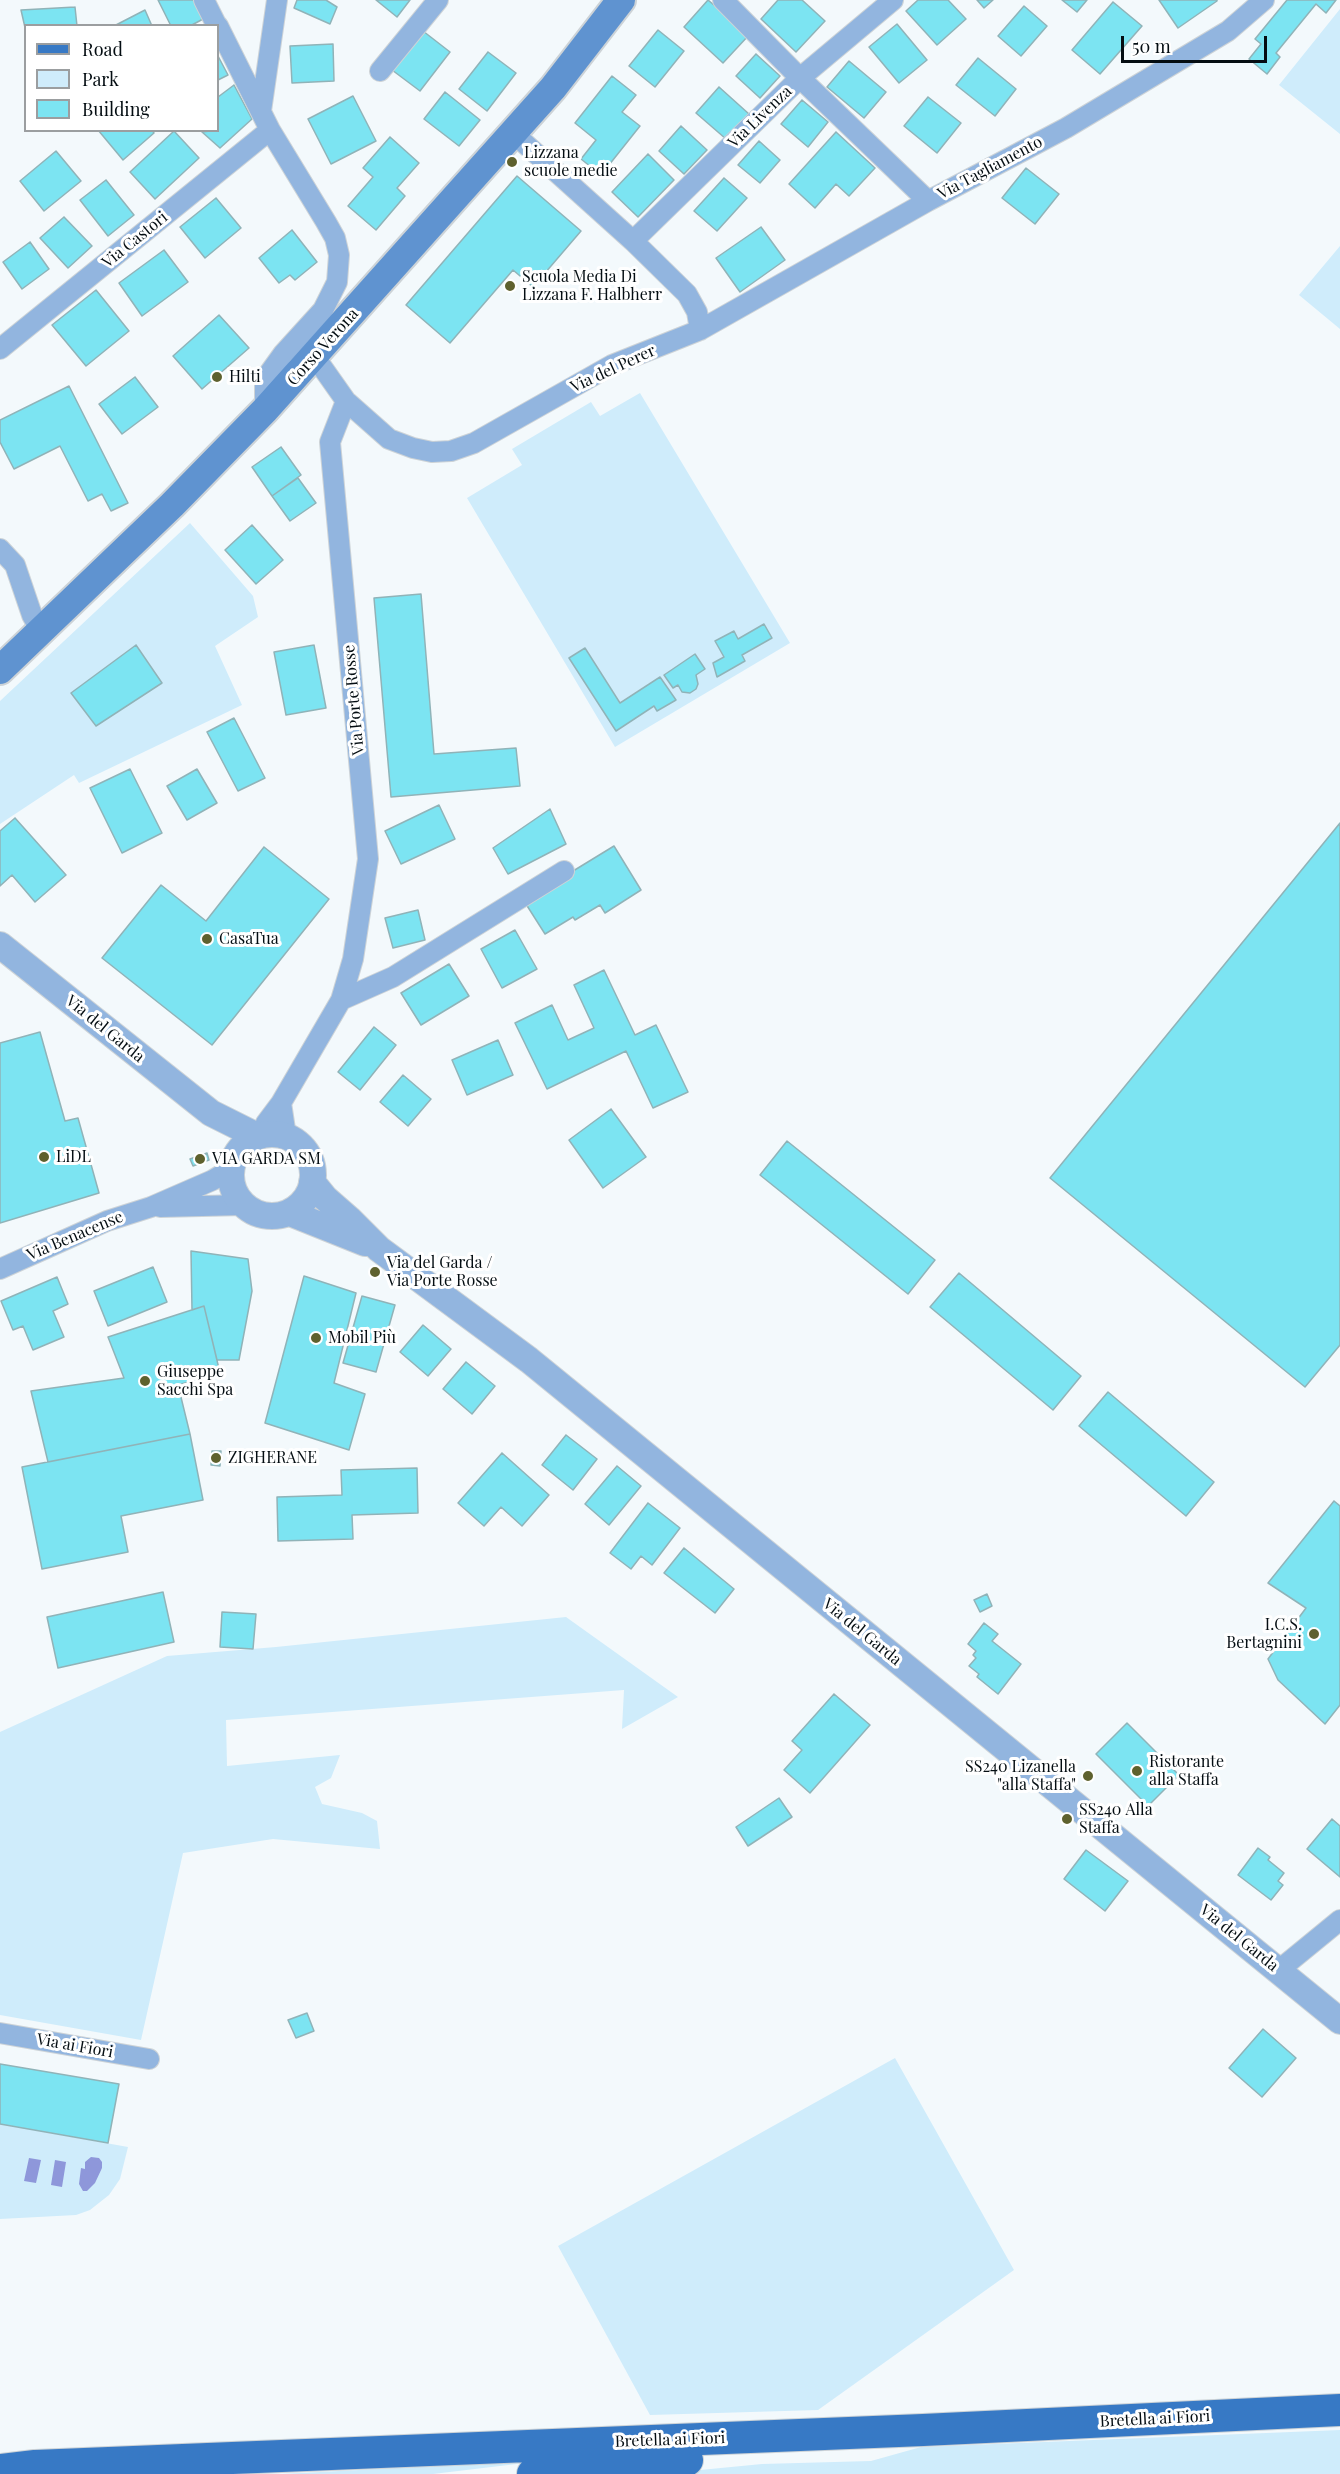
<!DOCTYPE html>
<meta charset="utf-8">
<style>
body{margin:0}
#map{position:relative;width:1340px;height:2474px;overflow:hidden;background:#f3f9fc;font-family:"Playfair Display",serif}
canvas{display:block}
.legend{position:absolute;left:24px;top:24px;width:195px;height:108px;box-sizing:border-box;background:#fff;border:2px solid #9b9ea0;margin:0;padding:8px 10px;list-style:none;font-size:18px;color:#040d12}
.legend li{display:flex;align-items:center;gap:12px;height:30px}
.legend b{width:30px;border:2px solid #9b9ea0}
.scale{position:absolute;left:1121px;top:36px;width:146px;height:27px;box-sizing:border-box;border:3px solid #040d12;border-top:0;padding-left:8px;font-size:18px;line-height:21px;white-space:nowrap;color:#040d12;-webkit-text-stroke:4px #fff;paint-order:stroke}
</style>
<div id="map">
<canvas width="1340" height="2474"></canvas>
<ul class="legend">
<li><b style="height:8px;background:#3779c5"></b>Road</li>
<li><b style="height:16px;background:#cfecfb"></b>Park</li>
<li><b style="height:16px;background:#7ce4f2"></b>Building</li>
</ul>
<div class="scale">50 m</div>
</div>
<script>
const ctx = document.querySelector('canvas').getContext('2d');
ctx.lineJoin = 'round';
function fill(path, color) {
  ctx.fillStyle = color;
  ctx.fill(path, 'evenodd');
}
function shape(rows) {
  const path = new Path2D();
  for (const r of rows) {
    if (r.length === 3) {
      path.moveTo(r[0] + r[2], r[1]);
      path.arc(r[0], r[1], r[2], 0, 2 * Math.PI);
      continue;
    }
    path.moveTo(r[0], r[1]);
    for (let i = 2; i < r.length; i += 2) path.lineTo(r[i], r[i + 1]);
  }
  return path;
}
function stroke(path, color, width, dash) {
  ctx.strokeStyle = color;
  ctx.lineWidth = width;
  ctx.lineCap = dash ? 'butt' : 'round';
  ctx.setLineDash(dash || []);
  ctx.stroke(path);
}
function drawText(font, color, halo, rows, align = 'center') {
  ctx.font = font + ' "Playfair Display",serif';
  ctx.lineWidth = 6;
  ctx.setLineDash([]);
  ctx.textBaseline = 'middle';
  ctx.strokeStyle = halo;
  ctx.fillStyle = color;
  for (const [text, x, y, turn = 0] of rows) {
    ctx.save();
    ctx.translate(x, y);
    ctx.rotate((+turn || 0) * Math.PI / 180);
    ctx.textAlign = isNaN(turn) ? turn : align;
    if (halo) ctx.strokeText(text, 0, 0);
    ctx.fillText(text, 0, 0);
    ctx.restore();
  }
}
const green = shape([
 [1340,9,1340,134,1279,85],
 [1340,246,1340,329,1299,295],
 [640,393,790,643,615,747,467,498,522,465,512,449,591,402,600,416],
 [733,631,738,639,742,655,724,657,716,641],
 [585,648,620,702,659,677,676,700,658,711,654,706,616,731],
 [190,523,253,596,258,617,215,646,242,705,79,783,74,775,0,824,0,701],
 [136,645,161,683,95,726,72,693],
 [566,1617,678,1697,622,1729,624,1690,226,1720,227,1766,340,1755,331,1778,315,1787,322,1804,362,1813,377,1821,380,1849,273,1839,183,1853,141,2040,0,2015,0,1732,167,1656,276,1647],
 [895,2058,1014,2270,818,2410,650,2415,558,2246],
 [0,2124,128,2147,120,2179,109,2195,90,2210,76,2215,0,2219],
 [1340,2430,1340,2474,659,2474,762,2464,871,2461,921,2447],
 [550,2460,433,2474,282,2474]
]);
const water = shape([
 [91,2157,99,2158,102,2162,102,2168,95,2183,87,2191,83,2191,79,2184,81,2168,85,2169,85,2162],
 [29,2158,41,2160,36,2183,24,2181],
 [55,2160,66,2162,62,2187,51,2185]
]);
const building = shape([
 [158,0,196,0,205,18,190,26,171,26,158,0],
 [297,0,326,0,337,7,330,24,294,8,297,0],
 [376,0,410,0,397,17,376,0],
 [708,0,749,35,723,63,684,27,708,0],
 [778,0,802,0,825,21,796,52,761,19,778,0],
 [918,0,948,0,966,19,937,45,906,11,918,0],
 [977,0,993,0,984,8,977,0],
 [1062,0,1087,0,1077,12,1062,0],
 [1159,0,1217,0,1217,1,1178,28,1159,0],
 [1287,0,1336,0,1326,13,1316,4,1276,53,1280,57,1267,74,1249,59,1261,44,1255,39,1287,0],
 [1113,2,1142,26,1100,74,1072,50,1113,2],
 [1024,6,1047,26,1021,56,998,36,1024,6],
 [75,7,77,26,26,26,26,32,21,10,75,7],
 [145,10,152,26,114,26,145,10],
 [897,24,927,60,899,83,869,47,897,24],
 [658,30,684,51,655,87,629,66,658,30],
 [423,31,450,52,420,91,392,70,423,31],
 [333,44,334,81,292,83,290,46,333,44],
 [488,52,516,73,487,111,459,89,488,52],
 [756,54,780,76,760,98,736,76,756,54],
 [218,56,228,75,218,80,218,56],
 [978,58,1016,89,995,116,956,85,978,58],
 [849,61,886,92,864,118,827,87,849,61],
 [612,76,636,95,622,112,640,126,601,175,581,159,596,140,575,123,612,76],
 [234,85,252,119,220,148,202,132,218,130,218,97,234,85],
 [719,87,749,114,726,139,696,113,719,87],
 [445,92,480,120,459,146,424,119,445,92],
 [353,96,376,141,331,164,308,119,353,96],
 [928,97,961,123,937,153,904,126,928,97],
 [802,100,828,122,808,147,781,124,802,100],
 [681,126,707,150,684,174,659,151,681,126],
 [98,130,152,130,154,133,123,160,98,130],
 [174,131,199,158,155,199,130,172,174,131],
 [836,132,875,168,849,196,836,184,815,208,789,184,836,132],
 [390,137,419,163,397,188,405,196,376,230,348,206,373,177,363,168,390,137],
 [759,141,780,160,760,183,738,165,759,141],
 [56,151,81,181,44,211,20,181,56,151],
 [648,154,674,180,638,217,612,192,648,154],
 [1026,168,1059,194,1035,224,1002,198,1026,168],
 [517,176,581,231,533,287,513,270,450,343,406,305,517,176],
 [724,178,747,198,717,231,694,211,724,178],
 [106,180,134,215,108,236,80,200,106,180],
 [216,198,241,228,205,258,180,227,216,198],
 [64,217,92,246,68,268,40,238,64,217],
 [761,227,785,260,740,292,716,258,761,227],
 [292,230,317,262,295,280,290,275,279,283,259,258,292,230],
 [30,242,49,269,22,289,3,262,30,242],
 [164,250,188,282,142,316,119,283,164,250],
 [96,290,129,331,86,366,52,325,96,290],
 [219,315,249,348,202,389,173,356,219,315],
 [135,377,158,407,122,434,99,404,135,377],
 [69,386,128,503,111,511,102,494,88,501,60,446,14,469,0,442,0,420,69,386],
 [281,447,301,475,272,496,252,467,281,447],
 [298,478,316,503,290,521,272,496,298,478],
 [252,525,283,560,256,584,225,550,252,525],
 [421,594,434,754,516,748,520,786,391,797,374,598,421,594],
 [764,624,772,638,742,655,745,661,717,677,713,663,724,657,715,641,734,631,738,639,764,624],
 [136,645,162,683,96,726,71,693,136,645],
 [314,645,326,708,286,715,274,652,314,645],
 [585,648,620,703,660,677,676,700,657,711,654,706,616,731,569,658,585,648],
 [695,654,705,669,696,675,698,684,696,689,690,693,682,692,678,685,673,688,664,675,695,654],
 [234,718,265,778,238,791,207,732,234,718],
 [130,769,162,833,122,853,90,788,130,769],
 [197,769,217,803,187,820,167,786,197,769],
 [439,805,455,839,401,864,385,831,439,805],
 [550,809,566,844,508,874,493,848,550,809],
 [15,818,66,875,35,902,12,875,0,886,0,831,15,818],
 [1340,823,1340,1345,1305,1387,1050,1178,1340,823],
 [614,846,641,890,605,913,600,905,575,920,573,917,545,934,524,901,614,846],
 [264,847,329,899,212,1045,102,958,161,885,206,921,264,847],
 [418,910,425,940,393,948,385,918,418,910],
 [515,930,537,969,502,988,481,949,515,930],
 [449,964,469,996,421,1025,401,993,449,964],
 [604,970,635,1035,656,1025,688,1092,653,1108,626,1051,547,1089,515,1023,552,1005,568,1040,594,1028,574,985,604,970],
 [374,1027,396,1045,360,1090,338,1072,374,1027],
 [40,1032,65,1121,78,1118,99,1193,0,1223,0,1043,40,1032],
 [498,1040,513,1075,467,1095,452,1060,498,1040],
 [403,1075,431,1099,408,1126,380,1102,403,1075],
 [611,1109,646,1157,603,1188,569,1140,611,1109],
 [787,1141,935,1260,908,1294,760,1175,787,1141],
 [207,1153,209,1160,193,1166,190,1159,207,1153],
 [191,1251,248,1259,252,1291,239,1360,217,1360,204,1306,192,1310,191,1251],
 [153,1267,167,1302,108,1326,94,1291,153,1267],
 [959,1273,1081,1376,1053,1410,930,1307,959,1273],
 [304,1276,356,1293,334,1383,365,1394,349,1450,265,1423,304,1276],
 [57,1277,68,1304,53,1311,64,1337,33,1350,23,1326,13,1330,1,1301,57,1277],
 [362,1296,395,1305,376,1372,343,1363,362,1296],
 [204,1306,220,1373,178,1385,190,1434,48,1462,31,1391,124,1378,108,1337,204,1306],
 [423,1325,451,1349,428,1376,400,1352,423,1325],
 [466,1362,495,1386,472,1414,443,1389,466,1362],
 [1108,1392,1214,1482,1186,1516,1079,1426,1108,1392],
 [190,1434,203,1500,121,1516,128,1552,42,1569,22,1467,190,1434],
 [566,1435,597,1459,573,1490,542,1465,566,1435],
 [212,1451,221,1451,220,1466,211,1465,212,1451],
 [502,1453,549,1495,522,1526,501,1507,484,1526,458,1503,502,1453],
 [617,1466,641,1486,609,1525,585,1504,617,1466],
 [417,1468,418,1513,352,1515,353,1539,278,1541,277,1497,342,1495,341,1470,417,1468],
 [1334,1501,1340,1506,1340,1705,1325,1724,1278,1680,1268,1659,1306,1608,1268,1583,1334,1501],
 [648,1503,680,1528,652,1565,641,1556,631,1569,610,1553,648,1503],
 [684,1548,734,1589,715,1613,664,1573,684,1548],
 [163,1592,174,1642,58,1668,47,1617,163,1592],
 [987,1594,992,1606,980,1612,974,1600,987,1594],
 [222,1612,256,1614,253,1649,220,1647,222,1612],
 [984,1623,998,1634,992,1641,1021,1664,998,1694,977,1677,979,1674,969,1666,976,1658,973,1655,976,1651,968,1644,984,1623],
 [834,1694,870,1725,810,1793,784,1770,802,1750,792,1741,834,1694],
 [1127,1723,1179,1775,1148,1806,1096,1754,1127,1723],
 [779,1798,792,1817,748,1846,736,1827,779,1798],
 [1332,1819,1340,1826,1340,1877,1307,1849,1332,1819],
 [1258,1848,1270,1857,1268,1860,1284,1873,1278,1881,1283,1885,1271,1900,1238,1875,1258,1848],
 [1086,1850,1128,1881,1105,1911,1064,1879,1086,1850],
 [307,2013,314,2031,296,2038,288,2020,307,2013],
 [1263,2029,1296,2058,1262,2097,1229,2068,1263,2029],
 [0,2064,119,2084,108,2143,0,2124,0,2064]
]);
const minor = shape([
 [204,0,217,26],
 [723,0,800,78,928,201,1066,128,1228,31,1264,0],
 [218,26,270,130,326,222,335,238,339,255,337,282,323,310,283,354,265,379,265,410],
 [380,71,438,0],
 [261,111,277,0],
 [512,132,633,241,687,294,697,312,700,330],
 [633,241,800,78,893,0],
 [0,349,270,130],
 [315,357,346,401,389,439,413,448,432,452,451,451,474,443,612,365,700,330,928,201],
 [0,549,15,565,32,615,41,631],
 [341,1000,393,977,564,871],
 [281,1103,286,1136],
 [262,1135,266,1123,281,1103,341,1000,353,959,368,859,330,442,346,401],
 [160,1207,244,1205],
 [0,1269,107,1221,151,1207,213,1180,231,1169],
 [1279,1970,1340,1920],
 [0,2033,149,2059]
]);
const tertiary = shape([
 [0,945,211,1113,257,1136],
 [272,1175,41],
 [312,1182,325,1198,349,1219,379,1249,529,1360,1340,2021],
 [290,1213,365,1243]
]);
const secondary = shape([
 [0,670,172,505,265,410,553,88,621,0]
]);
const primary = shape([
 [0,2470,35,2466,923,2430,1340,2410],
 [533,2474,687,2460]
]);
const markers = [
 [512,162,6,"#5e612e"],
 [510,286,6,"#5e612e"],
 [217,377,6,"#5e612e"],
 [207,939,6,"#5e612e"],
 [44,1157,6,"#5e612e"],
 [200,1159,6,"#5e612e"],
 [375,1272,6,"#5e612e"],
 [316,1338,6,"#5e612e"],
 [145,1381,6,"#5e612e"],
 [216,1458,6,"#5e612e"],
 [1314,1634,6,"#5e612e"],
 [1137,1771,6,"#5e612e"],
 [1088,1776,6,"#5e612e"],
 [1067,1819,6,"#5e612e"]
];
const streetNames = [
 ["Via Livenza",760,117,-44],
 ["Via Tagliamento",990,168,-28],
 ["Via Castori",135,240,-39],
 ["Corso Verona",323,347,-48],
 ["Via del Perer",613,369,-25],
 ["Via Porte Rosse",354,700,-95],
 ["Via del Garda",105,1029,39],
 ["Via Benacense",75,1236,-23],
 ["Via del Garda",862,1632,39],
 ["Via del Garda",1239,1938,39],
 ["Via ai Fiori",75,2046,10],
 ["Bretella ai Fiori",1155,2419,-3],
 ["Bretella ai Fiori",670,2440,-2]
];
const poiNames = [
 ["Lizzana",524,153],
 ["scuole medie",524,171],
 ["Scuola Media Di",522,277],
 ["Lizzana F. Halbherr",522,295],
 ["Hilti",229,377],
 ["CasaTua",219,939],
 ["LiDL",56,1157],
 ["VIA GARDA SM",212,1159],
 ["Via del Garda /",387,1263],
 ["Via Porte Rosse",387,1281],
 ["Mobil Più",328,1338],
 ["Giuseppe",157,1372],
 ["Sacchi Spa",157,1390],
 ["ZIGHERANE",228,1458],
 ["I.C.S.",1302,1625,"right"],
 ["Bertagnini",1302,1643,"right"],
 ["Ristorante",1149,1762],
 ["alla Staffa",1149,1780],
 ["SS240 Lizanella",1076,1767,"right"],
 ["\"alla Staffa\"",1076,1785,"right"],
 ["SS240 Alla",1079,1810],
 ["Staffa",1079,1828]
];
fill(green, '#cfecfb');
fill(water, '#8e97da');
fill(building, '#7ce4f2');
stroke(building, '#90b3b8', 1.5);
stroke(minor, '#cdd3d7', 22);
stroke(tertiary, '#cdd3d7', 28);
stroke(secondary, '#cdd3d7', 32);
stroke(primary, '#cdd3d7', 34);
stroke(minor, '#92b5df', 20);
stroke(tertiary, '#92b5df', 26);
stroke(secondary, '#5f93d0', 28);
stroke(primary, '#3779c5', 32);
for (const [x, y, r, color] of markers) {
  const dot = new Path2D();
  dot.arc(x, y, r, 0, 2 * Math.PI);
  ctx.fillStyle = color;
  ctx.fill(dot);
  stroke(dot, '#fff', 2);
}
drawText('16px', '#040d12', '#fff', streetNames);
drawText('16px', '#040d12', '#fff', poiNames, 'left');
</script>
